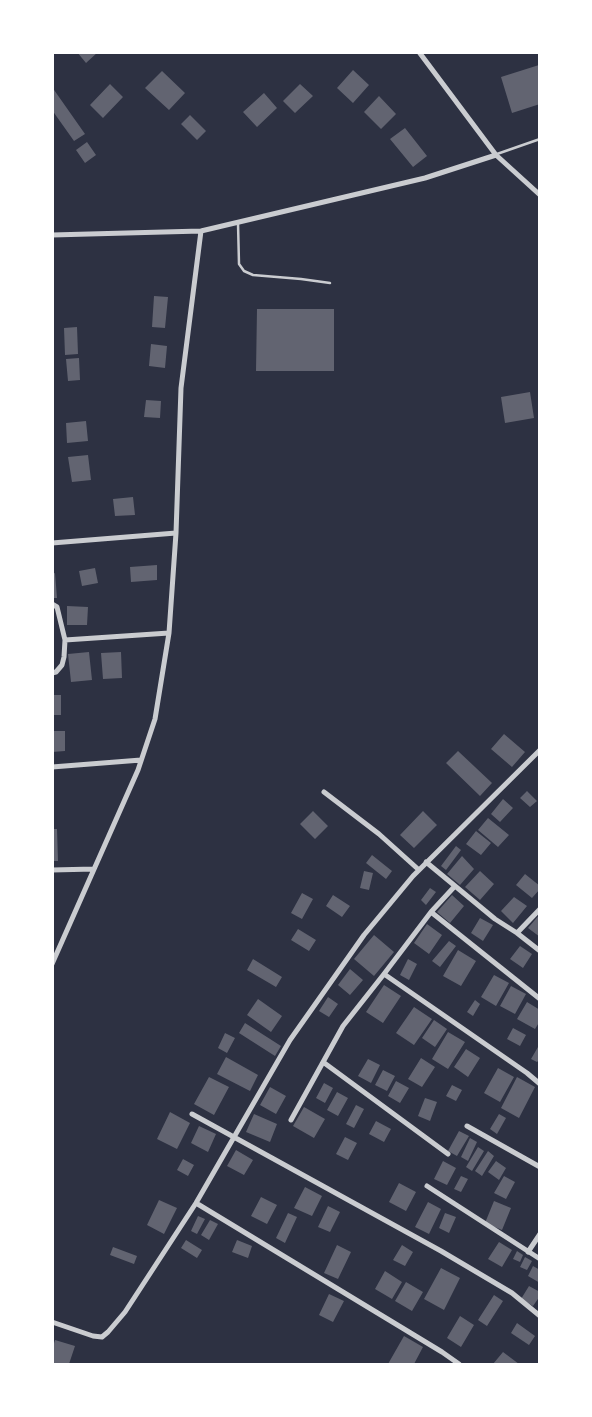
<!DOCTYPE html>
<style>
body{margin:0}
#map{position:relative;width:592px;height:1417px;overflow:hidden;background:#2d3142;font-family:Cabin,sans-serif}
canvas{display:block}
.frame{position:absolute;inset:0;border:54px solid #fff;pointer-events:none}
</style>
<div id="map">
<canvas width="592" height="1417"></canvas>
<div class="frame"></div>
</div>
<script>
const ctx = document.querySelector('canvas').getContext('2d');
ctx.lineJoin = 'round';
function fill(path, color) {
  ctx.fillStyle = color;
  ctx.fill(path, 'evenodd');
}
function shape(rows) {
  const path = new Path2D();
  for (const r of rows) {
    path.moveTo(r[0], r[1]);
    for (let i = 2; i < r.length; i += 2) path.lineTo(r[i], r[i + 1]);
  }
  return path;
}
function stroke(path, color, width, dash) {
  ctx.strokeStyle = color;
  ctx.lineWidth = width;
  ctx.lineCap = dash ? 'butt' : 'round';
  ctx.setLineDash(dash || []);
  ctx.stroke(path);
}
const building = shape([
 [77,52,98,52,86,63],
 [539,65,540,104,512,113,501,77],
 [353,70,369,85,353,103,337,88],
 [162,71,185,93,169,110,145,88],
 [110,84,123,97,103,118,90,105],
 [300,84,313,96,295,113,283,101],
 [52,87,85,134,74,141,52,110],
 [264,93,277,108,257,127,243,112],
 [379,96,396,114,381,129,364,112],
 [190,115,206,131,197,140,181,124],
 [405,128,427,156,413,167,390,139],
 [87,142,96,155,85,163,76,150],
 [154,296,168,297,165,328,152,327],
 [257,309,334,309,334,371,256,371],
 [77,327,78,354,65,355,64,328],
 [151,344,167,346,165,368,149,366],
 [79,358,80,380,68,381,66,359],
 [530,392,534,418,505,423,501,397],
 [146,400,161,401,160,418,144,417],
 [86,421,88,441,67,443,66,423],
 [88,455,91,480,72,482,68,457],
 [133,497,135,515,115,516,113,499],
 [157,565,157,580,131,582,130,567],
 [95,568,98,583,82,586,79,571],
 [55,573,57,598,52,598,52,574],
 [67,606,88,607,87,625,67,625],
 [89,652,92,680,71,682,68,654],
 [121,652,122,678,103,679,101,653],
 [52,695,61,695,61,715,52,715],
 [52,731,65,731,65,751,52,752],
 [504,734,525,752,512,767,491,749],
 [458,751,492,783,480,796,446,763],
 [527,791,537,801,530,807,520,798],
 [503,799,513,808,500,822,491,814],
 [313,811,328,826,315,839,300,824],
 [423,811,437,825,414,848,400,835],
 [488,818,509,835,498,847,478,830],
 [52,829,57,829,58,861,52,861],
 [476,831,491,843,481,855,466,844],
 [456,846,461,850,446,870,441,866],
 [372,855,392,871,386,879,366,863],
 [462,856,474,869,460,885,447,874],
 [364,871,373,873,369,890,360,888],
 [480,871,494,884,480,900,465,887],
 [525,874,540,886,540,889,532,898,516,885],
 [430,888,436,892,426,905,421,900],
 [302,893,313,899,302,919,291,913],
 [333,895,350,906,342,917,326,906],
 [452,895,464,906,450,923,437,912],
 [514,897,527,906,513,923,501,911],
 [540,914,540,937,528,928],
 [480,918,493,925,483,941,471,933],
 [427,924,442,935,429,954,414,943],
 [298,929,316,940,309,951,291,940],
 [374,935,394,952,374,976,354,959],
 [449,941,456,946,440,967,432,961],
 [520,946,532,954,523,968,510,959],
 [458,950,476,961,461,986,443,976],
 [253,959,282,977,276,987,247,970],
 [408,959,417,964,409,980,400,975],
 [350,969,363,980,350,995,338,985],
 [494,975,509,983,496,1006,481,997],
 [384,985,401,996,383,1023,366,1012],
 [511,986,526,994,515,1014,500,1006],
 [328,997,338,1004,329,1017,319,1011],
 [258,999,282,1016,271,1032,247,1015],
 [475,1000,480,1004,473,1016,467,1012],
 [527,1002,540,1010,540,1021,535,1029,517,1019],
 [414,1007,432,1019,414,1045,396,1033],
 [434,1020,447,1029,435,1047,422,1038],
 [245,1023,281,1046,275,1056,239,1033],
 [513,1028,526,1035,520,1046,507,1039],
 [448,1032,465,1042,448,1069,432,1059],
 [225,1033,235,1038,227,1053,218,1048],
 [538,1047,540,1048,540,1059,537,1062,531,1059],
 [466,1049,480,1058,468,1077,454,1067],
 [226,1057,258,1075,250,1091,217,1074],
 [421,1058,435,1067,422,1087,408,1079],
 [368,1059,380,1065,371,1083,358,1076],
 [498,1068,514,1077,500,1102,484,1093],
 [383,1070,395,1076,387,1091,375,1085],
 [209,1077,229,1087,214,1115,194,1104],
 [517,1077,535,1087,519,1118,501,1108],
 [396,1081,409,1088,400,1103,388,1096],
 [324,1083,333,1088,325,1103,316,1098],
 [452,1085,462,1090,456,1101,446,1096],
 [270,1087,286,1096,276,1114,260,1105],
 [337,1092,348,1098,338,1116,327,1110],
 [425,1098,437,1102,430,1121,418,1116],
 [356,1105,364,1109,354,1128,346,1124],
 [304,1107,325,1119,314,1138,293,1126],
 [170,1112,190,1123,177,1149,157,1139],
 [254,1114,277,1124,270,1142,246,1132],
 [499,1114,506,1118,497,1134,490,1129],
 [376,1121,391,1129,384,1142,369,1134],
 [199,1126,216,1134,208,1152,191,1143],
 [459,1131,469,1136,457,1156,448,1151],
 [345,1137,357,1143,348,1160,336,1154],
 [470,1138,477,1142,468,1161,461,1157],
 [478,1147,484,1151,472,1171,466,1167],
 [236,1150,253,1160,244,1175,227,1166],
 [488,1151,494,1156,482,1176,475,1171],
 [183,1159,194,1165,188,1176,177,1170],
 [443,1161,456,1168,447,1185,434,1179],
 [496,1161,506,1168,499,1180,488,1172],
 [461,1176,468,1179,461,1192,454,1189],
 [504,1176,515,1182,506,1199,494,1193],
 [399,1183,416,1192,406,1211,389,1202],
 [305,1187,322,1196,312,1216,294,1208],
 [261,1197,277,1205,267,1224,251,1216],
 [159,1200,177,1208,164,1234,147,1225],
 [494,1201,511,1208,502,1230,485,1223],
 [428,1202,441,1209,429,1234,415,1227],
 [328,1206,340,1212,330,1232,318,1227],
 [288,1213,297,1217,285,1243,276,1238],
 [445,1213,456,1217,449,1233,439,1228],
 [198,1216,205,1219,197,1234,191,1231],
 [210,1220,218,1224,209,1240,201,1235],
 [186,1240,202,1250,197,1258,181,1248],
 [237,1240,252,1246,248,1258,232,1252],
 [499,1242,512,1250,502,1267,488,1259],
 [337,1245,351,1252,338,1279,324,1273],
 [402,1245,413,1252,405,1266,393,1260],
 [113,1247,137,1256,134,1264,110,1255],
 [517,1251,523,1255,520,1262,513,1259],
 [525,1257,532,1261,527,1270,520,1267],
 [533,1266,540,1270,540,1283,528,1276],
 [441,1268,460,1278,444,1310,424,1299],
 [385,1271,402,1282,392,1299,375,1289],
 [406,1282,423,1292,412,1311,395,1301],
 [529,1286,540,1292,540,1296,533,1306,521,1299],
 [329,1294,344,1301,333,1322,319,1315],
 [494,1295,503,1301,487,1326,478,1320],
 [460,1316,474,1325,461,1347,447,1338],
 [517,1323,535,1336,529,1345,511,1333],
 [404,1336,423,1347,414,1364,388,1364],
 [55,1340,75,1346,69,1364,52,1364,52,1350],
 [503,1352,519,1364,493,1364]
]);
const service = shape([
 [497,154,540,139],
 [238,223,239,264,244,271,253,275,301,279,330,283]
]);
const minor = shape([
 [419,52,496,155,540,195],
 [52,235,201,231,425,178,496,155],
 [52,543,176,533],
 [52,604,57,607,65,640],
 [52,673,56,672,62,665,64,657,65,640,169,633],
 [52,767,141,760],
 [324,792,379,834,419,870],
 [426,862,495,919,517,933,540,951],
 [52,870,94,869],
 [431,912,540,999],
 [517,933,540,909],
 [52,964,138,770,155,719,169,633,176,533,181,388,201,231],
 [384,974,527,1073,540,1084],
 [323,1062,448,1154],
 [192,1114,441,1251,512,1293,540,1316],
 [291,1120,343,1026,384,974,431,912,455,886],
 [467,1126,540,1167],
 [427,1186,540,1259],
 [196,1203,442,1352,459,1364],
 [528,1252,540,1234],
 [52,1322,93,1336,102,1337,108,1332,125,1312,196,1203,290,1040,364,935,413,876,540,750]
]);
fill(building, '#626471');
stroke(service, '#caccd0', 2.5);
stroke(minor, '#caccd0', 5);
</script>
